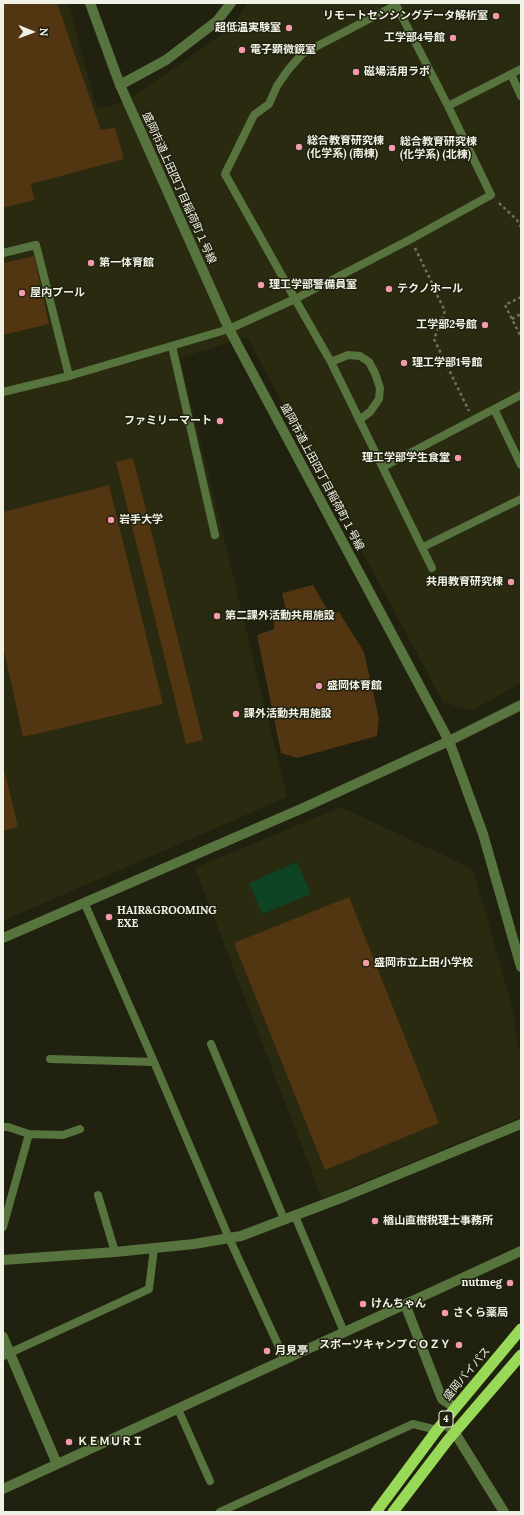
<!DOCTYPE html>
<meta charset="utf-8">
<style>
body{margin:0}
#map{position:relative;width:524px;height:1515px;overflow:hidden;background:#20210f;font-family:Lora,serif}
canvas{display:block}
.frame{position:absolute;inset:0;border:4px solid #f1f2e6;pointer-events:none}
.north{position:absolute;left:12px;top:12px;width:40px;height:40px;-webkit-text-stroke:3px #20210f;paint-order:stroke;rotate:91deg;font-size:11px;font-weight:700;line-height:16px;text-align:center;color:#f1f2e6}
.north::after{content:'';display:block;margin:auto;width:14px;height:18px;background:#f1f2e6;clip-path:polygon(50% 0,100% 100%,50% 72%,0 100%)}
</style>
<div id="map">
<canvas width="524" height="1515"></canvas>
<div class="frame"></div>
<div class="north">N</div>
</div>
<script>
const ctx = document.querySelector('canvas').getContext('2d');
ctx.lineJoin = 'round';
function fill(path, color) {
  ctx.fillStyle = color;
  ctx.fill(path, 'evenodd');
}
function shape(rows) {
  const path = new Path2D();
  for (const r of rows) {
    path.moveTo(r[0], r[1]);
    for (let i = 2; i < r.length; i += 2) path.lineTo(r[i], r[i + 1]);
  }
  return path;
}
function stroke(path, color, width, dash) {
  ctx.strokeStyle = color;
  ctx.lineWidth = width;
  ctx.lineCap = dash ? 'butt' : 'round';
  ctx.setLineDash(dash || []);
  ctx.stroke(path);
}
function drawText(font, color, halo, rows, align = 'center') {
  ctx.font = font + ' Lora,"Noto Sans JP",serif';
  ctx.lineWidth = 3;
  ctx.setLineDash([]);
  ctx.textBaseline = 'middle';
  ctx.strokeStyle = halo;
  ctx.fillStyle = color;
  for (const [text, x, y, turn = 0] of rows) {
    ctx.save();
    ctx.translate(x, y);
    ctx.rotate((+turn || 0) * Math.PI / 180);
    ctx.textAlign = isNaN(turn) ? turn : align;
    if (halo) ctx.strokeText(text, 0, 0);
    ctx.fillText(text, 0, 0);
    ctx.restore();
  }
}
const built = shape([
 [3,3,68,3,97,109,127,101,230,29,248,3,521,3,521,683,471,711,443,702,247,337,180,358,287,797,3,921],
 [341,807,473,869,514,1013,514,1028,521,1055,521,1117,322,1199,195,868]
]);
const green = shape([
 [3,3,57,3,101,130,115,128,124,159,31,184,34,200,3,208],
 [34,256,49,324,3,335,3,263],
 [133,458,203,740,186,744,116,462],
 [109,485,163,704,23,737,3,646,3,512],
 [313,585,330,614,339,612,364,652,379,719,377,736,297,758,281,753,257,635,274,629,274,617,287,614,282,593],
 [3,765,18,827,3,831],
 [349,897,439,1123,325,1170,234,943]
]);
const water = shape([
 [297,862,311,894,262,914,249,883]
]);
const path = shape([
 [499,203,517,220,521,227],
 [415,248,435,289],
 [437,295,445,311,434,339,469,411],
 [521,297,505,305,521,337],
 [512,319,521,314]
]);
const service = shape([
 [511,74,521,96],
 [448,106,521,69],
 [3,253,36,245,69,376],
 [172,346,215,535],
 [331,362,348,355,360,356,369,362,375,373,380,388,379,399,370,412,359,420],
 [3,392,69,376,229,329,295,299,411,239,491,195,448,106,396,5,302,54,288,70,277,86,269,104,254,115,225,174,295,299,331,362,432,568],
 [494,409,521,465],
 [383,467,521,395],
 [423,547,521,499],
 [84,902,154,1062,229,1238,285,1360],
 [211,1044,284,1219],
 [50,1059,154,1062],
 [3,1127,8,1127,29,1134,3,1227],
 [29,1134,63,1135,80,1129],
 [98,1195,115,1252],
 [295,1216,344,1332],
 [3,1356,149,1289,154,1248],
 [178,1409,210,1481],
 [220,1512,413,1424,437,1430]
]);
const minor = shape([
 [120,85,166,60,217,21,231,3],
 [3,1260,115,1252,194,1244,241,1236,346,1196,521,1124],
 [405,1304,442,1399,456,1408],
 [3,1337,57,1464],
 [444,1421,455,1433,504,1512],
 [3,1489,521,1251]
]);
const tertiary = shape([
 [90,3,120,85,229,329,449,741,483,834,521,967],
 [3,938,303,808,449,741,521,705]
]);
const trunk = shape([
 [376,1512,437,1430,521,1329],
 [393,1512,448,1440,521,1355]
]);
const markers = [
 [496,16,4,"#f39aac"],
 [289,28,4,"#f39aac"],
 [453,38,4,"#f39aac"],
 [242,50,4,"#f39aac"],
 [356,72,4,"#f39aac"],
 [299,147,4,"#f39aac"],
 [392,148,4,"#f39aac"],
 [91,263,4,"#f39aac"],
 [261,285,4,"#f39aac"],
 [389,289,4,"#f39aac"],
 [22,293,4,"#f39aac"],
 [485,325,4,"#f39aac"],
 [404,363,4,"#f39aac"],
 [220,421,4,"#f39aac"],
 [458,458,4,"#f39aac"],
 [111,520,4,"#f39aac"],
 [511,582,4,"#f39aac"],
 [217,616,4,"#f39aac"],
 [319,686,4,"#f39aac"],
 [236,714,4,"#f39aac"],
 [109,917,4,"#f39aac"],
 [366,963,4,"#f39aac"],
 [375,1221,4,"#f39aac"],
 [510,1283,4,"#f39aac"],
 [363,1304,4,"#f39aac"],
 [445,1313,4,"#f39aac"],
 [459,1345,4,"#f39aac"],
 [267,1351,4,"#f39aac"],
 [69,1442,4,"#f39aac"]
];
const shields = [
 [446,1419,14]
];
const shieldNames = [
 ["4",446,1419]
];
const poiNames = [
 ["リモートセンシングデータ解析室",488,16,"right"],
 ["超低温実験室",281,28,"right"],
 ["工学部4号館",445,38,"right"],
 ["電子顕微鏡室",250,50],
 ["磁場活用ラボ",364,72],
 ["総合教育研究棟",307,141],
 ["(化学系) (南棟)",307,154],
 ["総合教育研究棟",400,142],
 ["(化学系) (北棟)",400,155],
 ["第一体育館",99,263],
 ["理工学部警備員室",269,285],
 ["テクノホール",397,289],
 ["屋内プール",30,293],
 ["工学部2号館",477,325,"right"],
 ["理工学部1号館",412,363],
 ["ファミリーマート",212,421,"right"],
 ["理工学部学生食堂",450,458,"right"],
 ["岩手大学",119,520],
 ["共用教育研究棟",503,582,"right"],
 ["第二課外活動共用施設",225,616],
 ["盛岡体育館",327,686],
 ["課外活動共用施設",244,714],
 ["HAIR&GROOMING",117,911],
 ["EXE",117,924],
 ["盛岡市立上田小学校",374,963],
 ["楢山直樹税理士事務所",383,1221],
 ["nutmeg",502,1283,"right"],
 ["けんちゃん",371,1304],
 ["さくら薬局",453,1313],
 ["スポーツキャンプＣＯＺＹ",451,1345,"right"],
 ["月見亭",275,1351],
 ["ＫＥＭＵＲＩ",77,1442]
];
const streetNames = [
 ["盛岡市道上田四丁目稲荷町１号線",179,188,66],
 ["盛岡市道上田四丁目稲荷町１号線",322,477,62],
 ["盛岡バイパス",467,1374,-50]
];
fill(built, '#292a10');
fill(green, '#523511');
fill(water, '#0e4323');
stroke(path, '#6f7060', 2.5, [3, 3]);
stroke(service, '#57733e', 8);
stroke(minor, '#57733e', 10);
stroke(tertiary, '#57733e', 10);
stroke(trunk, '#98da58', 11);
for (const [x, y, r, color] of markers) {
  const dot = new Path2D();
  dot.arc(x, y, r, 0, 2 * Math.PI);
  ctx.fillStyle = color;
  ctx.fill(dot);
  stroke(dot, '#20210f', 1.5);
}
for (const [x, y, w] of shields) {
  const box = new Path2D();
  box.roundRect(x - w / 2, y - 8, w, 16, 3);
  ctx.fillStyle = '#20210f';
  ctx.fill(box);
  stroke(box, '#f1f2e6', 1);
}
drawText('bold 10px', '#f1f2e6', null, shieldNames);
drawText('bold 11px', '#f1f2e6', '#20210f', poiNames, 'left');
drawText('11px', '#f1f2e6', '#20210f', streetNames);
</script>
